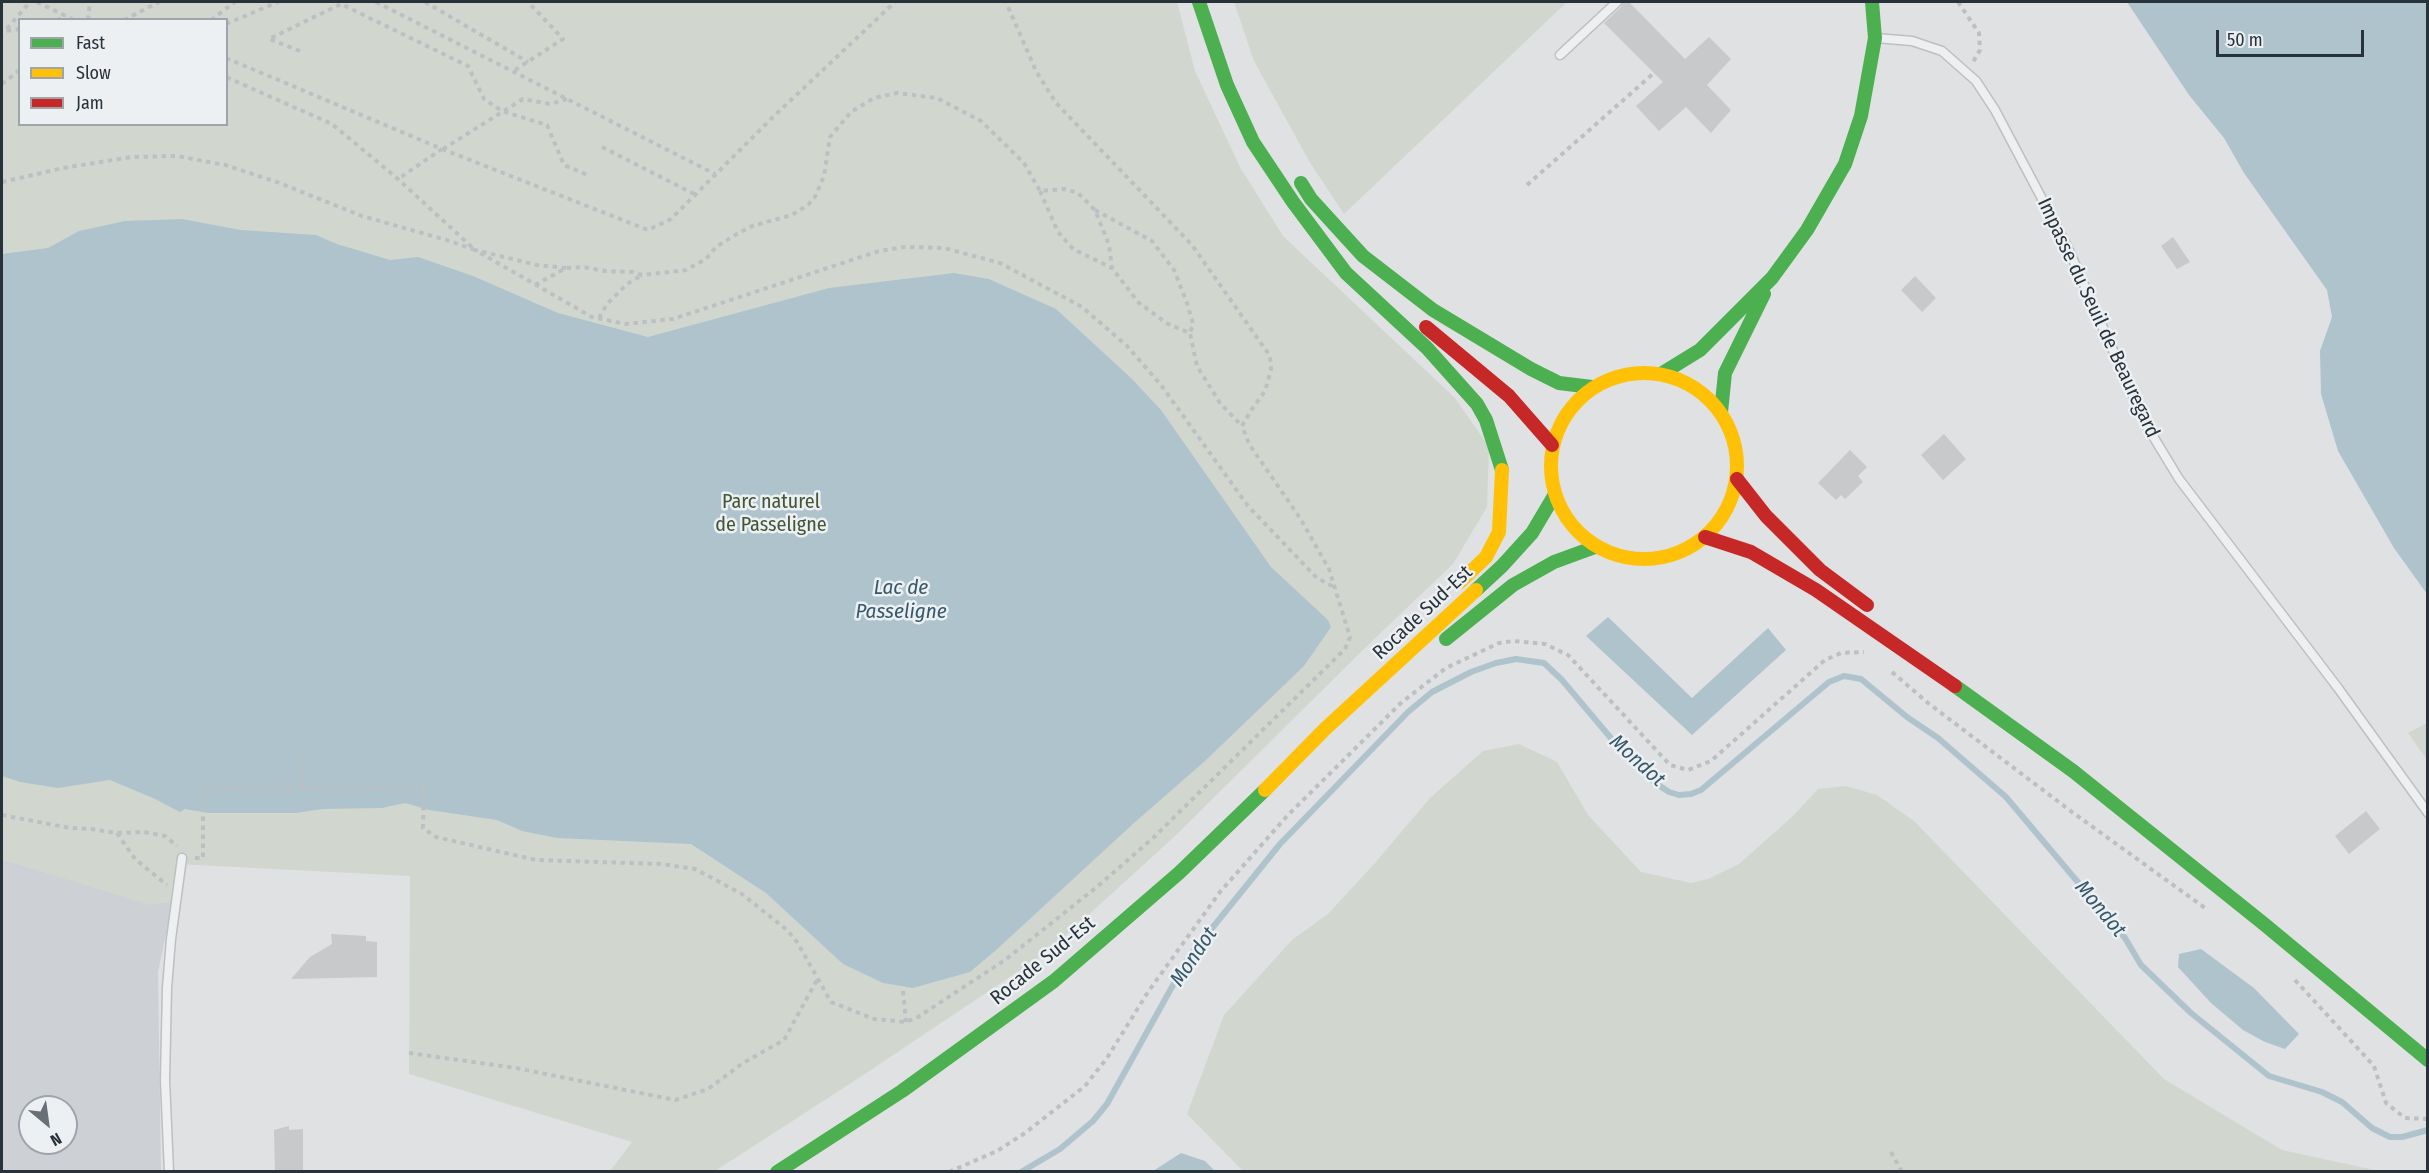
<!DOCTYPE html>
<style>
body{margin:0}
#map{position:relative;width:2429px;height:1173px;overflow:hidden;background:#dfe1e3;font-family:"Fira Sans Condensed",sans-serif}
canvas{display:block}
.frame{position:absolute;inset:0;border:3px solid #28323a;pointer-events:none}
.legend{position:absolute;left:18px;top:18px;width:210px;height:108px;box-sizing:border-box;background:#ecf0f3;border:2px solid #9ea4a9;margin:0;padding:8px 10px;list-style:none;font-size:18px;color:#28323a}
.legend li{display:flex;align-items:center;gap:12px;height:30px}
.legend b{width:30px;border:2px solid #9ea4a9}
.north{position:absolute;left:18px;top:1095px;width:60px;height:60px;box-sizing:border-box;background:#ecf0f3;border:2px solid #9ea4a9;border-radius:50%;rotate:151deg;font-size:16px;font-weight:700;line-height:24px;text-align:center;color:#28323a}
.north::after{content:'';display:block;margin:auto;width:21px;height:27px;background:#686f75;clip-path:polygon(50% 0,100% 100%,50% 72%,0 100%)}
.scale{position:absolute;left:2216px;top:30px;width:148px;height:27px;box-sizing:border-box;border:3px solid #28323a;border-top:0;padding-left:8px;font-size:18px;line-height:21px;white-space:nowrap;color:#28323a;-webkit-text-stroke:4px #ecf0f3;paint-order:stroke}
</style>
<div id="map">
<canvas width="2429" height="1173"></canvas>
<div class="frame"></div>
<ul class="legend">
<li><b style="height:8px;background:#4caf50"></b>Fast</li>
<li><b style="height:8px;background:#ffc107"></b>Slow</li>
<li><b style="height:8px;background:#c62828"></b>Jam</li>
</ul>
<div class="north">N</div>
<div class="scale">50 m</div>
</div>
<script>
const ctx = document.querySelector('canvas').getContext('2d');
ctx.lineJoin = 'round';
function fill(path, color) {
  ctx.fillStyle = color;
  ctx.fill(path, 'evenodd');
}
function shape(rows) {
  const path = new Path2D();
  for (const r of rows) {
    if (r.length === 3) {
      path.moveTo(r[0] + r[2], r[1]);
      path.arc(r[0], r[1], r[2], 0, 2 * Math.PI);
      continue;
    }
    path.moveTo(r[0], r[1]);
    for (let i = 2; i < r.length; i += 2) path.lineTo(r[i], r[i + 1]);
  }
  return path;
}
function stroke(path, color, width, dash) {
  ctx.strokeStyle = color;
  ctx.lineWidth = width;
  ctx.lineCap = dash ? 'butt' : 'round';
  ctx.setLineDash(dash || []);
  ctx.stroke(path);
}
function drawText(font, color, halo, rows, align = 'center') {
  ctx.font = font + ' "Fira Sans Condensed",sans-serif';
  ctx.lineWidth = 5;
  ctx.setLineDash([]);
  ctx.textBaseline = 'middle';
  ctx.strokeStyle = halo;
  ctx.fillStyle = color;
  for (const [text, x, y, turn = 0] of rows) {
    ctx.save();
    ctx.translate(x, y);
    ctx.rotate((+turn || 0) * Math.PI / 180);
    ctx.textAlign = isNaN(turn) ? turn : align;
    if (halo) ctx.strokeText(text, 0, 0);
    ctx.fillText(text, 0, 0);
    ctx.restore();
  }
}
const built = shape([
 [2,859,150,904,173,902,158,972,161,1171,2,1171],
 [30,1107,66,1107,66,1143,30,1143]
]);
const green = shape([
 [2,2,1177,2,1195,71,1240,167,1283,236,1455,398,1489,447,1487,507,1453,564,1370,643,1175,836,1050,950,865,1074,715,1171,610,1171,632,1142,409,1074,410,876,176,864,173,902,150,905,2,859],
 [20,20,226,20,226,124,20,124],
 [1234,2,1567,2,1344,214,1309,161,1254,61],
 [2427,723,2427,760,2408,733],
 [1519,744,1557,762,1588,815,1641,872,1691,883,1708,879,1739,864,1793,816,1818,789,1846,786,1877,795,1914,821,2164,1079,2282,1150,2379,1171,1243,1171,1187,1114,1224,1015,1292,940,1328,914,1375,863,1430,798,1483,751]
]);
const water = shape([
 [2127,2,2427,2,2427,594,2394,548,2338,451,2321,394,2320,351,2332,317,2327,290,2244,173,2224,138,2189,95],
 [182,219,241,230,316,235,337,244,390,260,418,257,473,276,558,313,648,337,829,288,954,273,989,279,1056,309,1131,378,1161,410,1271,567,1328,620,1331,627,1304,666,1205,761,1134,823,995,951,970,972,913,988,883,983,843,964,766,893,691,844,557,838,522,831,497,820,429,810,405,803,382,808,323,809,296,813,208,813,185,809,180,812,153,798,110,780,58,788,20,782,2,776,2,254,48,248,79,231,125,221],
 [1608,617,1692,698,1768,628,1786,650,1692,735,1586,636],
 [2201,949,2254,988,2299,1034,2285,1049,2265,1042,2243,1030,2211,1003,2178,967,2179,954],
 [1181,1153,1205,1161,1215,1171,1153,1171]
]);
const stream = shape([
 [1021,1172,1060,1149,1093,1121,1107,1104,1188,958,1280,844,1408,712,1432,692,1471,672,1496,663,1516,659,1544,663,1562,680,1626,756,1654,782,1669,792,1679,795,1691,794,1701,790,1829,682,1844,676,1861,679,1907,717,1938,738,2006,797,2125,938,2141,965,2191,1013,2269,1076,2322,1092,2342,1102,2372,1128,2390,1137,2402,1137,2428,1130]
]);
const building = shape([
 [1623,2,1629,2,1685,59,1709,37,1731,59,1707,85,1731,110,1711,133,1686,107,1659,131,1636,106,1663,82,1604,23,1621,7],
 [2173,237,2190,262,2177,269,2161,246],
 [1915,276,1936,298,1922,312,1901,290],
 [1944,434,1966,459,1943,480,1921,455],
 [1850,450,1867,467,1858,476,1863,482,1845,499,1841,495,1836,500,1818,483],
 [2366,811,2380,829,2349,854,2335,836],
 [331,934,366,936,366,941,377,942,377,977,291,979,310,957,332,944],
 [289,1126,289,1130,303,1129,303,1172,275,1172,274,1130]
]);
const path = shape([
 [37,2,74,20],
 [376,2,715,174],
 [425,2,528,62],
 [1958,2,1979,33,1980,50,1973,62],
 [57,20,66,17],
 [88,20,90,2],
 [124,20,159,2],
 [211,20,235,2],
 [226,24,278,2],
 [20,29,5,31,30,2],
 [300,51,269,39,341,4,468,66,484,99,502,111,547,125,564,165,590,176],
 [226,58,442,149,398,179],
 [515,70,563,39,528,2],
 [2,84,20,70],
 [602,147,696,195],
 [442,149,648,230,671,219,773,117,895,2],
 [443,149,523,99,550,104,567,99],
 [2,182,63,168,132,157,177,156,225,165,277,182,362,216,450,241,475,250,398,179,332,124,226,77],
 [1527,185,1654,73],
 [1040,191,1058,232,1073,249,1112,268],
 [1095,210,1152,241,1174,270,1187,303,1193,324,1190,333],
 [566,268,537,265,475,250,592,317,625,324,673,319,879,251,905,247,944,248,1000,263,1082,307,1126,345,1161,385,1248,506,1317,578,1334,587],
 [535,285,566,268,583,267,605,271,633,272,642,275,686,270,706,259,716,247,737,234,752,226,792,215,808,205,815,197,824,176,830,137,851,112,874,98,897,93,937,98,981,121,1024,163,1040,191,1065,189,1078,193,1095,210,1109,245,1112,268,1139,303,1168,324,1190,333,1197,366,1220,403,1242,426],
 [599,318,607,304,627,284,642,275],
 [1892,672,1928,703,2072,812,2205,908],
 [301,757,302,788],
 [2,815,70,828,91,829,117,833,144,832,165,836,177,846],
 [117,833,135,859,167,885],
 [195,858,203,858,203,789,424,789,423,828,436,837,536,860,661,864,695,869,742,894,787,930,797,942,831,1002,874,1019,906,1022,918,1017,1005,960,1098,886,1153,838,1345,649,1350,637,1329,569,1300,518,1249,444,1242,426,1252,409,1265,391,1271,370,1270,356,1192,245,1056,103,1036,71,1006,2],
 [2295,980,2374,1066,2386,1103,2405,1118,2428,1119],
 [903,991,906,1022],
 [409,1053,516,1068,675,1100,708,1089,743,1063,784,1040,818,978],
 [1891,1152,1902,1172],
 [949,1172,997,1151,1025,1133,1085,1086,1107,1058,1148,992,1220,892,1287,816,1402,702,1446,668,1499,643,1513,641,1545,644,1568,655,1670,765,1688,770,1711,761,1825,660,1841,653,1864,652]
]);
const lane = shape([
 [1876,38,1912,41,1942,51,1976,81,1995,110,2067,246,2145,423,2179,479,2338,688,2428,813],
 [1560,55,1617,2],
 [169,1172,165,1080,167,988,171,939,182,858]
]);
const fast = shape([
 [1199,2,1227,85,1253,142,1293,202,1346,273,1427,348,1477,404,1486,420,1502,470],
 [1301,183,1311,199,1363,256,1433,310,1531,369,1559,383,1592,387],
 [1661,374,1700,350,1772,278,1807,230,1845,164,1861,116,1875,38,1872,2],
 [1721,412,1725,373,1764,294],
 [1476,590,1502,566,1532,533,1554,496],
 [1446,639,1513,585,1554,562,1595,547],
 [1955,686,2073,771,2264,924,2428,1060],
 [777,1172,902,1091,1054,981,1179,873,1265,790]
]);
const slow = shape([
 [1644,466,93],
 [1460,582,1486,557,1499,532,1502,470],
 [1265,790,1325,729,1476,590]
]);
const jam = shape([
 [1426,327,1509,396,1552,445],
 [1737,479,1766,516,1820,570,1867,605],
 [1705,537,1751,552,1816,590,1955,686]
]);
const streetNames = [
 ["Impasse du Seuil de Beauregard",2098,318,65],
 ["Rocade Sud-Est",1423,613,-43],
 ["Rocade Sud-Est",1043,961,-39]
];
const parkNames = [
 ["Parc naturel",771,502],
 ["de Passeligne",771,525]
];
const waterNames = [
 ["Lac de",901,588],
 ["Passeligne",901,612],
 ["Mondot",1637,761,42],
 ["Mondot",2100,909,50],
 ["Mondot",1194,957,-56]
];
fill(built, '#cdd1d6');
fill(green, '#d1d7cf');
fill(water, '#afc3cd');
stroke(stream, '#afc3cd', 6);
fill(building, '#c7c9cb');
stroke(lane, '#bdbfc1', 11);
stroke(path, '#bdc0c2', 4, [4.5, 4.5]);
stroke(lane, '#eeeff0', 8);
stroke(fast, '#4caf50', 14);
stroke(slow, '#ffc107', 14);
stroke(jam, '#c62828', 14);
drawText('20px', '#28323a', '#ecf0f3', streetNames);
drawText('20px', '#425536', '#ecf0f3', parkNames);
drawText('italic 21px', '#36586a', '#ecf0f3', waterNames);
</script>
